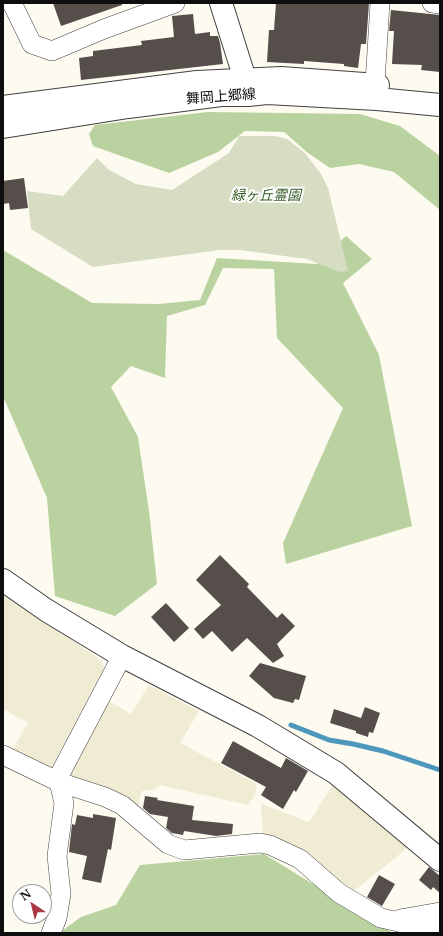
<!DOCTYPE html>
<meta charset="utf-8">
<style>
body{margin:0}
#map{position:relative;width:443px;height:936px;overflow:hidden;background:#fdfaf0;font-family:"Libre Baskerville",serif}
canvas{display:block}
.frame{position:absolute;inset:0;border:4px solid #0e0e0e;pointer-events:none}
.north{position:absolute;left:12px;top:884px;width:40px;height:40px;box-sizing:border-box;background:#fff;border:1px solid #9f9f9f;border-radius:50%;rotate:325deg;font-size:11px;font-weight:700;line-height:16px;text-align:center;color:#0e0e0e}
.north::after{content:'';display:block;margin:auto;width:14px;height:18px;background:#ab3845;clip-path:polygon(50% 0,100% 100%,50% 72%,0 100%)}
</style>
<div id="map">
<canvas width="443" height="936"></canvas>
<div class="frame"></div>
<div class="north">N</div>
</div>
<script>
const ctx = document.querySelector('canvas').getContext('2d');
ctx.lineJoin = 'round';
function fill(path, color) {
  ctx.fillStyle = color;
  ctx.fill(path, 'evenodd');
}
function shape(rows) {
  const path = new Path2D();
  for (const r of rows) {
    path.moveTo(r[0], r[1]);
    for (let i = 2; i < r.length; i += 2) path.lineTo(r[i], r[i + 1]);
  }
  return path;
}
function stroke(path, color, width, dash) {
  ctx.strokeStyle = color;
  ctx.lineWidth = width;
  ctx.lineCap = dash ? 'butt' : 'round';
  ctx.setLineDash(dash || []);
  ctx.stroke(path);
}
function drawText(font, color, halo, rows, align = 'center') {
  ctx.font = font + ' "Libre Baskerville","Noto Sans JP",serif';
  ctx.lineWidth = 4;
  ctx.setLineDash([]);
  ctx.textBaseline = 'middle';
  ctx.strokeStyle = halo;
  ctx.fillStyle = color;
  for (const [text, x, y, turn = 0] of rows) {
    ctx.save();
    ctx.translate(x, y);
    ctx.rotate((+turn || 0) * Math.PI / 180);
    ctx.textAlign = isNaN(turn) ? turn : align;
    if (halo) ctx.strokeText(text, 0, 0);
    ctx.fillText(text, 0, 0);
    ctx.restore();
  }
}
const farmland = shape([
 [3,593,102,661,104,668,50,770,11,752,28,723,3,709],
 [149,685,199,711,180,743,257,784,255,795,248,805,160,785,155,789,142,791,137,809,63,776,104,698,131,714],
 [334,783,410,846,350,894,263,836,261,804,309,822]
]);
const forest = shape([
 [208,112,360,114,400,126,440,156,440,210,394,172,359,164,330,168,308,153,284,132,245,131,218,152,169,173,93,146,89,134,95,125],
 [346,236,372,259,343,283,379,355,412,526,286,564,283,543,343,408,277,338,274,269,223,268,205,305,167,316,165,378,131,366,111,387,138,437,149,511,157,584,115,616,55,596,47,498,3,396,3,250,92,303,158,304,200,300,217,258,317,264],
 [264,854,391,932,390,933,59,933,81,917,116,905,140,865]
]);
const cemetery = shape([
 [239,136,275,136,287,139,305,153,321,174,328,188,348,271,340,272,307,259,240,250,220,250,93,267,31,229,27,191,63,196,97,158,109,170,136,184,172,190,229,153]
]);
const stream = shape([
 [291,725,329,740,353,744,383,751,440,770]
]);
const building = shape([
 [53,3,122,3,122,5,61,26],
 [276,3,369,3,366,44,361,44,358,68,344,66,344,64,304,61,304,64,267,62,269,30,274,30],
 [391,10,440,15,440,72,421,70,422,65,392,64,394,31,389,31],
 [193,14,195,34,210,32,210,36,218,36,220,43,223,64,81,80,79,58,93,56,93,51,142,45,141,41,174,37,172,16],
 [24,178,28,208,10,210,9,203,3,204,3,181],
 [220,555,249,584,247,587,277,618,282,613,295,626,277,644,284,656,273,663,247,638,232,652,212,631,203,639,194,629,221,605,196,580],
 [166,603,189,628,174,642,151,617],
 [260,663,306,676,299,700,295,699,293,703,274,698,249,676],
 [365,707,380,713,373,733,369,732,368,737,356,733,356,731,330,723,334,709,361,718],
 [233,741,281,768,286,758,308,771,296,792,294,790,283,809,261,795,266,787,221,763],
 [145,796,158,798,157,800,194,806,192,820,233,824,232,834,216,836,184,831,183,835,172,833,166,828,168,817,150,814,143,808],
 [93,814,116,818,111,850,108,849,101,883,82,879,87,856,69,852,72,824,75,825,77,815,93,818],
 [429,867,440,876,440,893,433,887,431,890,419,880],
 [379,875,395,884,382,906,367,897]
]);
const minor = shape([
 [12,3,32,44,52,51,104,29,175,3],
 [432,3,440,4],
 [374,99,380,3],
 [3,755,59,782,105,797,122,805,168,844,184,850,260,843,270,845,300,859,339,893,381,918,438,931,440,933],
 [400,919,440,912],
 [51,933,57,918,61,894,57,856,64,803,59,782,60,774,122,656]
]);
const tertiary = shape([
 [221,3,245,79,248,94],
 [3,107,197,82,281,78,378,85],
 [3,127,128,107,221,95,248,95,267,93,377,99,440,105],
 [3,580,46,610,122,656,258,726,336,773,440,860]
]);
const streetNames = [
 ["舞岡上郷線",221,97,-4]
];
const parkNames = [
 ["緑ヶ丘霊園",266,196]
];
fill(farmland, '#f0ecd3');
fill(forest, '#bad29f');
fill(cemetery, '#d6ddc3');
stroke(stream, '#4c97bb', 5);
fill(building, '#554e4b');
stroke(minor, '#414141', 20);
stroke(tertiary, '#414141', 24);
stroke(minor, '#fff', 19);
stroke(tertiary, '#fff', 22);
drawText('14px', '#0e0e0e', '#fff', streetNames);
drawText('italic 14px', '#365d26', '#fff', parkNames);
</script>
